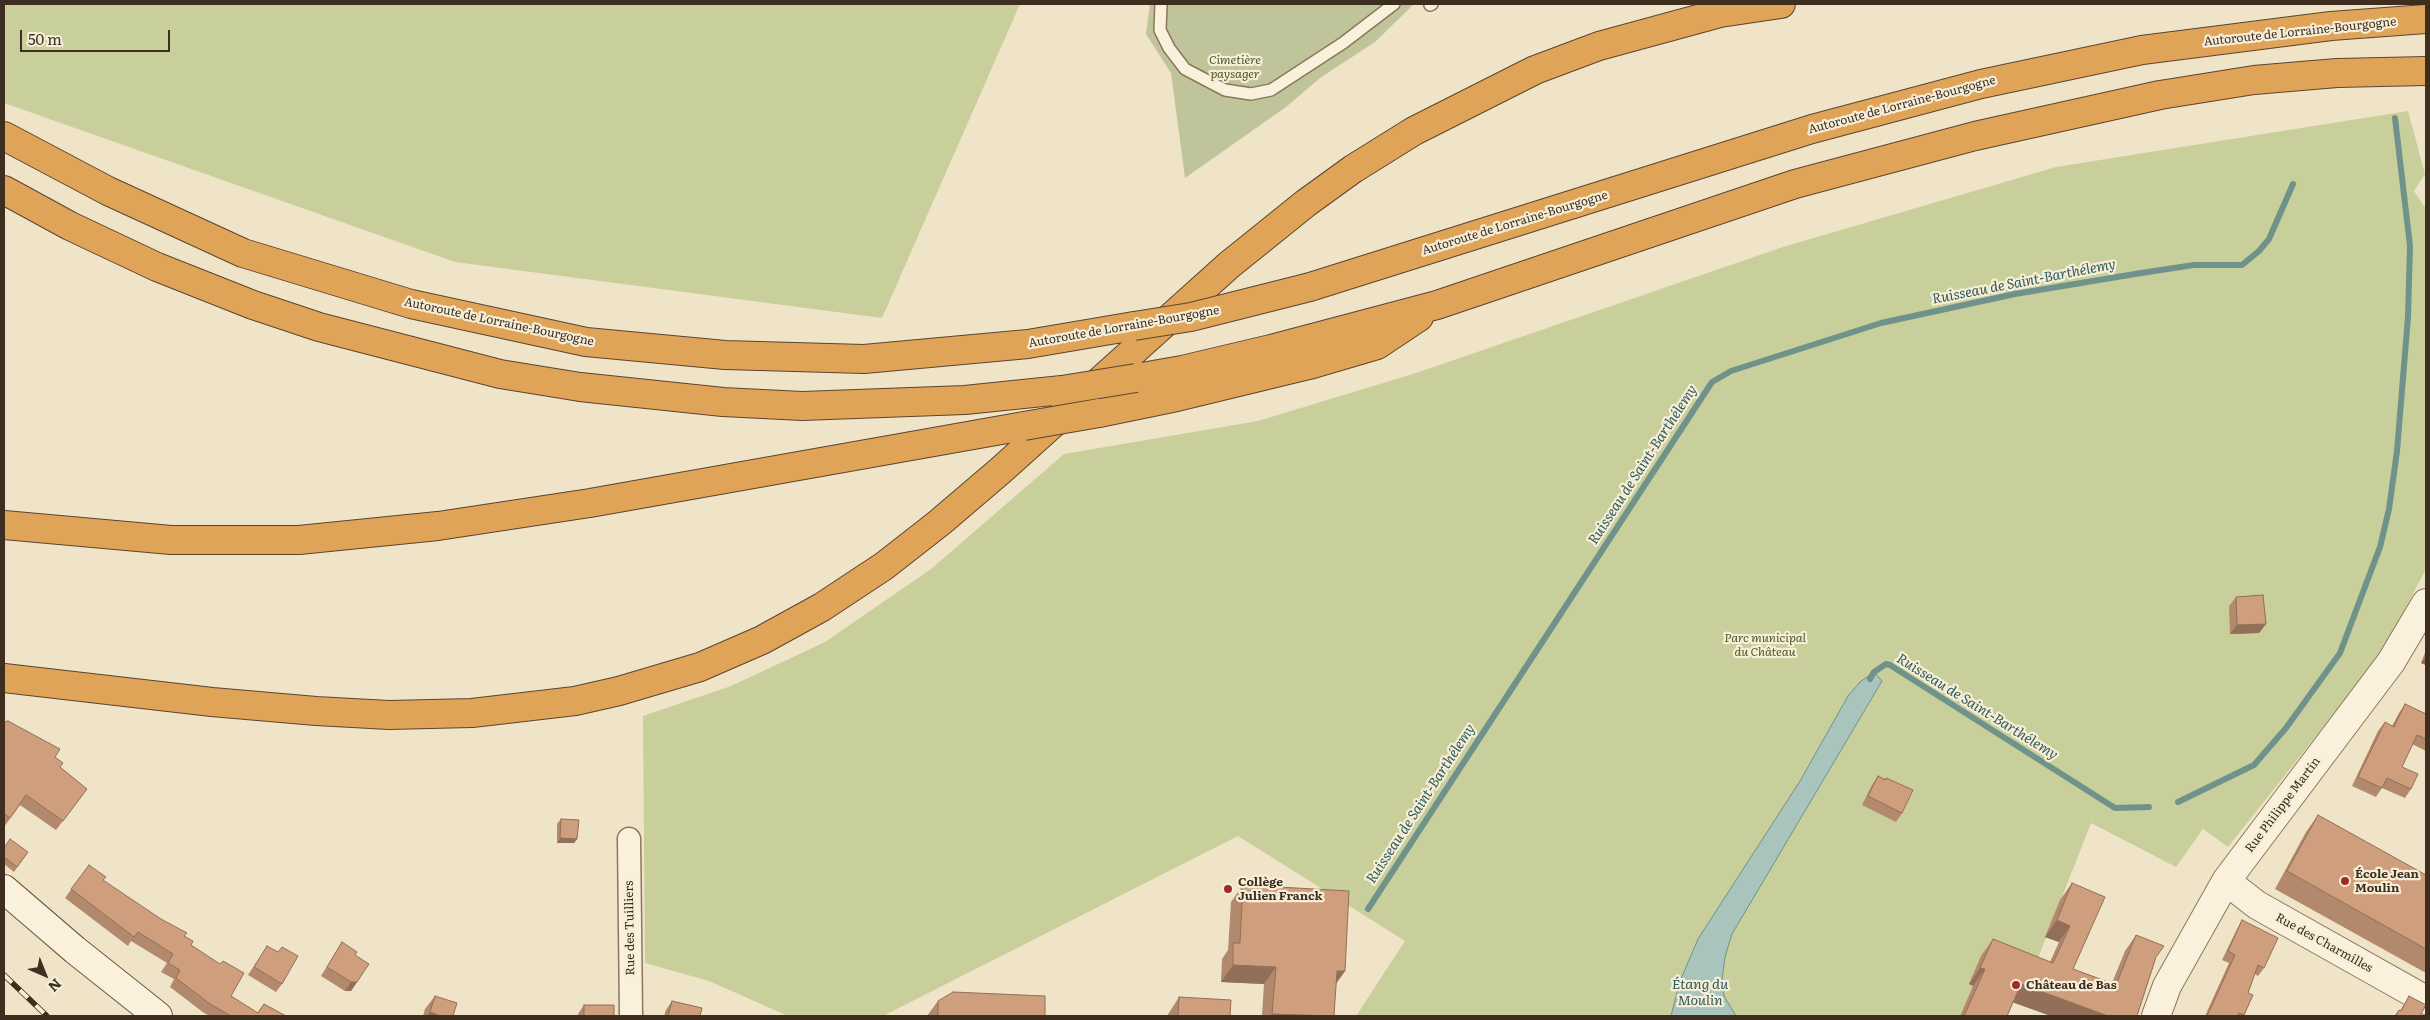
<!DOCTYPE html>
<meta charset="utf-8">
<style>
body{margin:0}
#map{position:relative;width:2430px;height:1020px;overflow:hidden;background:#f0e4c8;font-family:Literata,serif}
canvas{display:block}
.frame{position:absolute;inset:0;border:5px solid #3d2e20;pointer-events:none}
.north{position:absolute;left:20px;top:950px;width:50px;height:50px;-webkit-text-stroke:4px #f7eed8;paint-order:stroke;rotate:136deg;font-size:14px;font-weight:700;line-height:20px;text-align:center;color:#3d2e20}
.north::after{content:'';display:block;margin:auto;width:18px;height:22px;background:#3d2e20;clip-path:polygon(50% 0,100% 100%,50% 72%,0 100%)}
.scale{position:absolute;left:20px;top:30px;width:150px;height:22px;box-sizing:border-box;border:2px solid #3d2e20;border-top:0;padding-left:6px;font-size:15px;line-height:18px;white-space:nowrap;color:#3d2e20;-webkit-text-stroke:4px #f7eed8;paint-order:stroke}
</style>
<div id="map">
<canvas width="2430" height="1020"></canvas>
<div class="frame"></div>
<div class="north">N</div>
<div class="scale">50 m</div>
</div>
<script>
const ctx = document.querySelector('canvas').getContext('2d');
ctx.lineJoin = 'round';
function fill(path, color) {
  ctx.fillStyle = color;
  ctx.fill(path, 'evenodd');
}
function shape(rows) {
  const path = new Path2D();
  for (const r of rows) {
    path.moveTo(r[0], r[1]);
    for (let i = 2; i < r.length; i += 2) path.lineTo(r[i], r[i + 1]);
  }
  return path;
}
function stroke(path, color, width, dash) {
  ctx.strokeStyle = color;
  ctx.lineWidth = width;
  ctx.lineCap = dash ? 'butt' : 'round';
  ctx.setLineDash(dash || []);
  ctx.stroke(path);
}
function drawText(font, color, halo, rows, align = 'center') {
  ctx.font = font + ' Literata,serif';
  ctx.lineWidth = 4.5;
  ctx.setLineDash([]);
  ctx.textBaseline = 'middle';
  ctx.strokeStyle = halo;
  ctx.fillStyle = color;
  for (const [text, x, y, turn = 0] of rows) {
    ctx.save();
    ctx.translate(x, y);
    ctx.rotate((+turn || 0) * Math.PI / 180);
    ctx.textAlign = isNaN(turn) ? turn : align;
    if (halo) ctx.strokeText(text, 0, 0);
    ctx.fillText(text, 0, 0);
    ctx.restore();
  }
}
const green = shape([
 [4,4,1020,4,882,318,455,262,4,103],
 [2408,111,2425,174,2414,191,2426,209,2426,569,2382,653,2228,847,2203,829,2176,867,2091,823,2037,961,1969,985,1973,986,1960,1016,1356,1016,1405,941,1238,836,883,1016,788,1016,709,981,645,963,643,716,731,686,825,642,931,569,1064,454,1258,421,1416,373,1783,247,2056,167]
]);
const cemetery = shape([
 [1150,4,1414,4,1375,42,1320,78,1286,107,1185,178,1171,73,1146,34]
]);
const water = shape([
 [1874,672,1882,681,1732,934,1725,957,1722,980,1724,996,1736,1016,1671,1016,1680,981,1698,939,1800,781,1848,696,1860,682,1874,672]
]);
const stream = shape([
 [1870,679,1874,672,1886,664,1890,665,2115,808,2149,807],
 [2178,802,2254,765,2286,728,2340,653,2380,547,2389,509,2397,451,2408,317,2410,246,2395,118],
 [1368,909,1712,382,1731,371,1881,323,2015,294,2141,273,2194,265,2242,265,2259,251,2269,239,2293,184]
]);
const service = shape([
 [1161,4,1160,30,1169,48,1185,69,1225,90,1251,94,1271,90,1343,43,1394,4],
 [1430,5,1432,4]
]);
const minor = shape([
 [629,839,631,1016]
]);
const tertiary = shape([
 [2226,881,2257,905,2426,1000],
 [2156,1016,2167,986,2226,881,2391,662,2426,603]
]);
const secondary = shape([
 [4,889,75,950,158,1016]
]);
const motorway = shape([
 [4,136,108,191,243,253,411,304,586,342,725,355,864,359,1028,344,1134,326],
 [4,190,70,226,157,267,253,305,319,327,500,374,580,387,723,402,802,406,965,400,1062,390],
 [1310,287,1812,129,1981,84,2142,50,2331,26,2426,19],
 [1136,378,1182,370,1271,349,1437,305,1795,184,1975,136,2160,95,2254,80,2337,73,2426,71],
 [1099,413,1177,397,1309,365,1377,345,1419,317],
 [4,525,171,540,299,540,438,526,590,503,1024,426],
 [4,678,212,702,316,711,389,715,472,713,575,701,619,691,700,667,762,640,822,607,884,566,939,523,1000,471,1229,265,1306,203,1353,169,1414,131,1535,70,1599,46,1720,13,1781,4]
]);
const rail = shape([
 [4,975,47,1016]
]);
const motorwayBridge = shape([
 [1134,326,1191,317,1310,287],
 [1062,390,1136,378],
 [1024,426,1099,413]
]);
const wall = shape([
 [2236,597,2266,624,2259,633,2230,634,2229,606],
 [2426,650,2426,665,2421,663],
 [2405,704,2426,714,2426,751,2412,744,2402,767,2411,789,2405,798,2382,788,2376,797,2352,786,2378,731,2385,722,2392,726,2399,713],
 [4,722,55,757,60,767,87,789,56,830,20,805,4,827],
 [1878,776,1885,779,1886,778,1902,813,1896,822,1862,805,1872,785],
 [2318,815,2426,875,2426,973,2275,889,2306,832],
 [561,819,577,839,574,843,557,843,557,824],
 [4,848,28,852,14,872,4,864],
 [89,865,103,880,184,936,231,996,257,1013,264,1004,286,1016,210,1016,204,1013,170,987,174,979,161,972,167,963,131,941,128,946,65,898],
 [2072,883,2073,969,2112,983,2125,951,2136,935,2156,957,2137,1016,2051,1016,2013,1002,2007,1016,1960,1016,1973,986,1969,984,1981,956,1993,939,2050,962,2059,942,2045,937,2060,900],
 [1243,885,1345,971,1336,983,1334,1016,1262,1016,1264,984,1221,982,1222,959,1228,950,1231,902],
 [2242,920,2264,968,2258,976,2255,974,2248,993,2253,995,2243,1016,2205,1016,2229,963,2222,960,2237,929],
 [342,942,355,955,357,982,351,991,345,991,321,976],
 [267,946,282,984,276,992,248,975],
 [435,996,453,1016,423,1016,425,1009],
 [2409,996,2420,1016,2394,1016,2399,1010,2400,1011],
 [1179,997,1230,1016,1167,1016],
 [672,1001,700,1016,664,1016,666,1010],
 [938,1001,1045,1016,927,1016],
 [584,1005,614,1016,578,1016,578,1014]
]);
const shadedWall = shape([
 [2266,624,2259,633,2230,634,2237,625],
 [2426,656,2426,665,2421,663],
 [560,838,577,839,574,843,557,843],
 [2057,920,2070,926,2059,942,2045,937],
 [1233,965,1276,967,1264,984,1221,982],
 [1980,968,1985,969,1973,986,1969,984],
 [1337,971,1345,971,1333,988],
 [351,982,357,982,351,991,345,991],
 [2021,984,2108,1016,2051,1016,2009,1001],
 [430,1012,441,1016,427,1016],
 [1272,1014,1323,1016,1271,1016]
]);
const building = shape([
 [2263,595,2266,624,2237,625,2236,597,2263,595],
 [2405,704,2426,714,2426,739,2417,735,2402,767,2418,774,2411,789,2387,778,2382,788,2358,777,2385,722,2394,727,2405,704],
 [8,721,60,749,55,757,63,763,60,767,87,789,63,821,26,795,10,818,4,813,4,722,8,721],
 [1878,776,1885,780,1886,778,1913,790,1902,813,1868,796,1878,776],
 [2318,815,2426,875,2426,949,2287,871,2318,815],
 [561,819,579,820,577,839,560,838,561,819],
 [10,839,28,852,17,867,4,857,4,848,10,839],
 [89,865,106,877,103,880,161,919,187,933,184,936,193,941,191,945,220,964,223,961,244,973,231,996,258,1013,264,1004,286,1016,231,1016,210,1004,176,978,180,970,168,963,173,954,138,932,134,937,71,889,89,865],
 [2072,883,2105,897,2073,969,2116,985,2136,935,2164,946,2156,957,2137,1016,2108,1016,2021,984,2007,1016,1964,1016,1985,969,1980,968,1993,939,2053,963,2070,926,2057,920,2072,883],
 [1243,885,1349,891,1345,971,1337,971,1334,1016,1272,1014,1276,967,1233,965,1233,943,1240,943,1243,885],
 [2242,920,2278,938,2264,968,2258,965,2248,993,2253,995,2244,1015,2239,1013,2237,1016,2207,1016,2235,955,2228,951,2242,920],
 [342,942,357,952,355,955,369,964,357,982,351,982,327,967,342,942],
 [267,946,278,952,282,947,298,956,282,984,254,967,267,946],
 [953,992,1045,996,1045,1016,938,1016,938,1001,953,992],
 [435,996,457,1003,453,1016,441,1016,430,1012,435,996],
 [2409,996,2426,1005,2420,1016,2396,1016,2399,1010,2401,1011,2409,996],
 [1179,997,1231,1000,1230,1016,1178,1016,1179,997],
 [672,1001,702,1008,700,1016,668,1016,672,1001],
 [584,1005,614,1005,614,1016,584,1016,584,1005]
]);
const markers = [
 [2345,881,5,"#9e2a2b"],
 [1228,889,5,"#9e2a2b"],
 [2016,985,5,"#9e2a2b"]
];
const streetNames = [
 ["Autoroute de Lorraine-Bourgogne",2300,32,-6],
 ["Autoroute de Lorraine-Bourgogne",1902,105,-15],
 ["Autoroute de Lorraine-Bourgogne",1515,223,-17],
 ["Autoroute de Lorraine-Bourgogne",499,322,12],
 ["Autoroute de Lorraine-Bourgogne",1124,327,-10],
 ["Rue Philippe Martin",2283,805,-53],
 ["Rue des Tuilliers",630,928,-91],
 ["Rue des Charmilles",2324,943,29]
];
const parkNames = [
 ["Cimetière",1235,60],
 ["paysager",1235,74],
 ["Parc municipal",1765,638],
 ["du Château",1765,652]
];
const poiNames = [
 ["École Jean",2355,874],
 ["Moulin",2355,888],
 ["Collège",1238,882],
 ["Julien Franck",1238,896],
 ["Château de Bas",2026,985]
];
const waterNames = [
 ["Ruisseau de Saint-Barthélemy",2024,282,-11],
 ["Ruisseau de Saint-Barthélemy",1643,465,-57],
 ["Ruisseau de Saint-Barthélemy",1977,707,32],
 ["Ruisseau de Saint-Barthélemy",1421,804,-57],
 ["Étang du",1700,985],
 ["Moulin",1700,1001]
];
fill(green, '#c9cf9b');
fill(cemetery, '#bfc49a');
fill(water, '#a9c4bc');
stroke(water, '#6f938a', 1);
stroke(stream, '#6f938a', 6);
stroke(service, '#8d765c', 14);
stroke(minor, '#8d765c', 25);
stroke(tertiary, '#8d765c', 30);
stroke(secondary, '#6f573f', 30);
stroke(motorway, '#5b4430', 30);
stroke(service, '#faf1dc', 11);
stroke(minor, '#faf1dc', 22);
stroke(tertiary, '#faf1dc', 28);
stroke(secondary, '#faf1dc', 28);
stroke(motorway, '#e0a458', 28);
stroke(rail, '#3d2e20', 5.5);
stroke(rail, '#f7eed8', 4, [11]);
stroke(motorwayBridge, '#5b4430', 30, []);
stroke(motorwayBridge, '#e0a458', 28);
fill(wall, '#b2896c');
fill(shadedWall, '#916f58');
fill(building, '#cf9f7d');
stroke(building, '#916f58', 1);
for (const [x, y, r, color] of markers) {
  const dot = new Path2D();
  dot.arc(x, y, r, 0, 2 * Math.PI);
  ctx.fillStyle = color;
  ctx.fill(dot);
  stroke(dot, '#f7eed8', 2);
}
drawText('12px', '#3d2e20', '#f7eed8', streetNames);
drawText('italic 12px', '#4d5a26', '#f7eed8', parkNames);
drawText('bold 12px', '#3d2e20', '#f7eed8', poiNames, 'left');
drawText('italic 14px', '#2f5d5a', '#f7eed8', waterNames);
</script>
